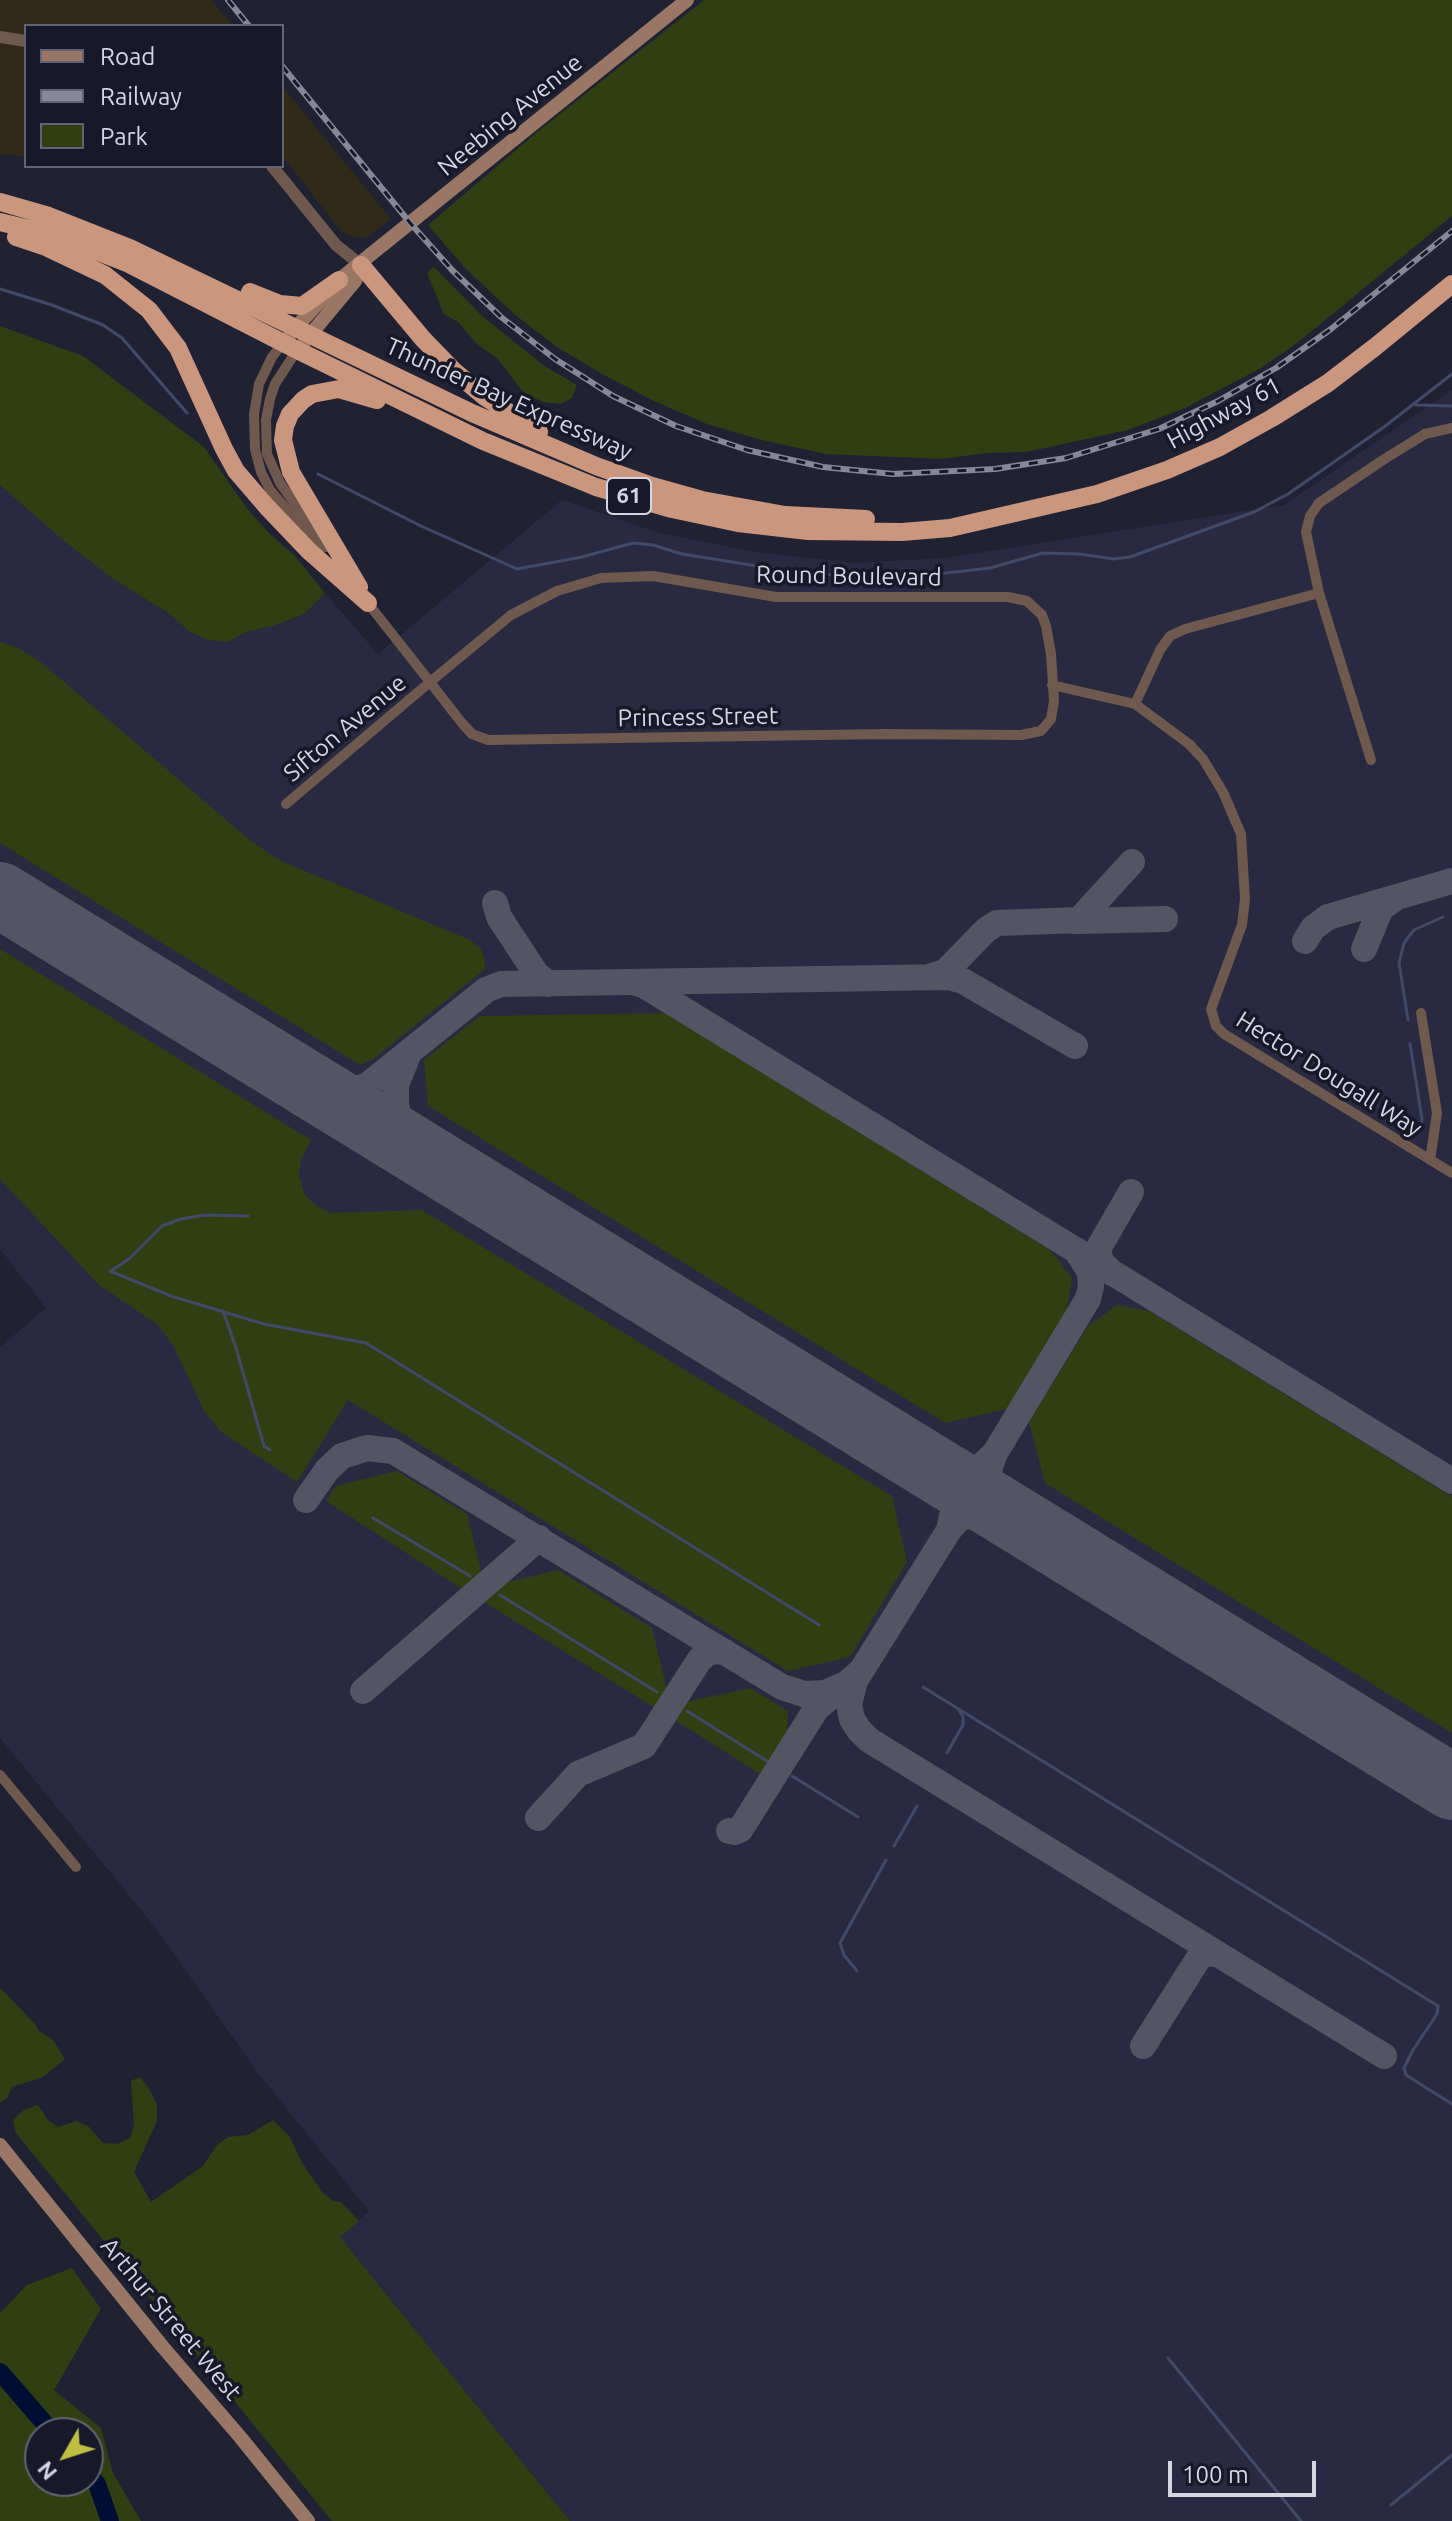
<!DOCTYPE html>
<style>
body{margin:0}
#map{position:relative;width:1452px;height:2521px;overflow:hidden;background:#202233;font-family:Ubuntu,sans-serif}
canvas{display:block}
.legend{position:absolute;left:24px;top:24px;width:260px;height:144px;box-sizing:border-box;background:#171829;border:2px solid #636473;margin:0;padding:10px 14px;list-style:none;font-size:24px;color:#d5d6e2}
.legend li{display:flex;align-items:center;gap:16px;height:40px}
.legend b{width:40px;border:2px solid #636473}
.north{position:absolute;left:24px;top:2417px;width:80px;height:80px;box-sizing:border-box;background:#171829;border:2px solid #636473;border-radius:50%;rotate:231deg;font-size:22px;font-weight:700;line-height:32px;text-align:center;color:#d5d6e2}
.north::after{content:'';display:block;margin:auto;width:28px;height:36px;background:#bfbe42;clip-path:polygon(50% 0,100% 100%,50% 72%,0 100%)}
.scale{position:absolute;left:1168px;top:2461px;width:148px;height:36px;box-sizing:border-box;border:4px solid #d5d6e2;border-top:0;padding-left:10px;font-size:24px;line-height:28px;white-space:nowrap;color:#d5d6e2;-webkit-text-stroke:6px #171829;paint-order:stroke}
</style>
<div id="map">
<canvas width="1452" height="2521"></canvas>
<ul class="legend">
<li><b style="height:10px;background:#9a7664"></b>Road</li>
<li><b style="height:10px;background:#868896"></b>Railway</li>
<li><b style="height:22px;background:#2f3f12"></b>Park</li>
</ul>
<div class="north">N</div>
<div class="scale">100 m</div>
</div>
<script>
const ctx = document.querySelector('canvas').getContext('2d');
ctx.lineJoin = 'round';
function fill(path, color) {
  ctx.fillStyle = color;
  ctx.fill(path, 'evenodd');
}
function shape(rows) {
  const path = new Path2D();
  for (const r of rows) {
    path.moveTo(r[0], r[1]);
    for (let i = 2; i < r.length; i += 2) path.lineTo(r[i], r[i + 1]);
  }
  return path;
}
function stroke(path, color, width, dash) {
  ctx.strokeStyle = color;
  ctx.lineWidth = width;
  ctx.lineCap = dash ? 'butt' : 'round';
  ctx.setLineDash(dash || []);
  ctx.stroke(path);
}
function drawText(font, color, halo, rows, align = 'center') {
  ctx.font = font + ' Ubuntu,sans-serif';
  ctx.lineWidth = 7;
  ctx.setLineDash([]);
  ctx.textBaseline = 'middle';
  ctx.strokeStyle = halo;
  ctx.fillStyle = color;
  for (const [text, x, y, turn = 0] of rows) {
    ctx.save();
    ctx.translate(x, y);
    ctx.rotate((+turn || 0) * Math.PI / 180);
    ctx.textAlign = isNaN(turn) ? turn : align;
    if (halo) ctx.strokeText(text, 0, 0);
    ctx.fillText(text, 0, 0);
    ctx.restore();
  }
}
const commercial = shape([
 [0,0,211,0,233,26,26,26,26,156,0,154],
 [282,86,391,219,366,238,350,236,340,230,282,155]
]);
const built = shape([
 [1452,390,1452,2521,570,2521,340,2237,369,2211,258,2073,155,1927,0,1738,0,1347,46,1308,0,1249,0,485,113,579,168,613,190,632,228,642,246,632,276,625,304,614,325,593,378,654,562,500,659,533,755,552,854,563,945,558,1284,505]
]);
const green = shape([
 [704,0,1452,0,1452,216,1297,343,1261,368,1185,408,1128,430,1026,452,986,453,942,459,826,454,762,440,707,424,654,401,604,375,557,347,514,314,465,268,428,225,536,133],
 [434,267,483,317,546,367,577,385,572,398,561,404,543,402,523,392,497,358,477,344,458,322,444,314,427,273],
 [0,326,83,356,204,447,246,507,268,532,295,556,325,593,304,614,276,625,246,632,228,642,208,640,190,632,168,613,113,579,63,540,0,485],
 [0,642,19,648,42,663,251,841,279,860,470,940,480,948,484,956,485,969,372,1060,360,1065,0,843],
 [0,949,311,1140,301,1160,299,1176,305,1195,317,1206,330,1213,422,1210,892,1496,907,1562,850,1657,788,1671,348,1400,297,1482,221,1432,204,1411,174,1347,158,1325,98,1284,0,1179],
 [665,1013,1050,1250,1072,1278,1066,1313,1007,1409,945,1423,428,1106,424,1060,480,1016],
 [1117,1305,1149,1311,1452,1497,1452,1733,1045,1483,1029,1422,1088,1326],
 [397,1471,467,1514,483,1578,468,1590,462,1589,326,1501,336,1486],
 [558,1570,652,1628,667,1690,655,1708,481,1600,500,1584],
 [750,1688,788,1711,787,1737,763,1776,675,1720,686,1702],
 [0,1988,36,2025,38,2030,53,2040,65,2059,43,2077,12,2087,7,2098,0,2103],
 [140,2077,148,2087,157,2105,157,2121,134,2172,151,2202,203,2166,217,2145,228,2137,248,2135,273,2120,290,2137,301,2161,322,2192,333,2201,341,2202,359,2221,340,2237,570,2521,332,2521,16,2133,13,2120,24,2110,38,2105,48,2120,58,2127,76,2121,88,2126,103,2143,117,2144,130,2138,134,2125,131,2081],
 [72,2268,101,2309,54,2390,101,2428,113,2473,141,2521,0,2521,0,2313,27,2285],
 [40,2433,88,2433,88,2481,40,2481]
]);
const stream = shape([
 [0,289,52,305,103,325,122,338,187,413],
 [1416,405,1452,406],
 [318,474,421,526,517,569,582,557,633,543,653,545,682,554,795,572,850,576,929,575,990,568,1043,553,1079,554,1114,559,1130,557,1254,512,1288,494,1384,427,1452,374],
 [1408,1020,1399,963,1404,943,1414,930,1443,917],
 [1410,1044,1422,1119,1421,1129,1416,1133],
 [110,1271,171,1296,264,1324,366,1343,819,1625],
 [111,1271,130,1258,162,1226,181,1219,205,1215,248,1216],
 [223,1311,236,1348,264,1446,270,1450],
 [373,1518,470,1576],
 [500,1595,657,1692],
 [923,1687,1438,2006,1437,2014,1413,2050,1404,2068,1406,2075,1452,2104],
 [687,1711,767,1761],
 [947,1753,963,1725,963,1717,959,1710],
 [792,1776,858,1817],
 [894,1846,917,1806],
 [857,1971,844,1955,840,1943,886,1860],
 [1168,2358,1301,2521],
 [1391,2505,1452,2455]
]);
const river = shape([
 [0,2372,53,2433],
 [88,2474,97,2484,110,2521]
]);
const taxiway = shape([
 [495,903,499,917,537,975,549,984],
 [1076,921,1165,919],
 [1305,941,1313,928,1328,917,1452,881],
 [1364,949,1381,908,1397,897],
 [929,977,945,972,986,930,997,923,1079,920,1132,862],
 [633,982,645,986,1452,1481],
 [242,1039,318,1087,328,1092,347,1093,368,1085,486,990,501,984,949,977,963,981,1075,1046],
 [408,1055,396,1085,396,1104,399,1119,407,1135,418,1146,452,1168],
 [1112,1273,1101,1262,1098,1249,1131,1192],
 [855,1423,942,1477,951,1491,954,1507,949,1530,855,1681,849,1704,852,1719,859,1730,869,1740,1384,2056],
 [995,1453,990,1467,989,1477,992,1491,1002,1507,1088,1559],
 [929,1462,945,1470,963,1472,978,1469,995,1453,1088,1299,1091,1287,1090,1272,1076,1250],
 [306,1500,327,1470,342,1456,367,1448,393,1451,782,1687,804,1694,825,1693,846,1684,861,1671],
 [949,1530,959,1519,980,1511,996,1512,1016,1522],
 [363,1691,539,1538],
 [538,1818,578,1774,644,1746,700,1659,711,1651,725,1652],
 [729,1831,735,1832,740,1830,816,1709,840,1689],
 [1143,2046,1200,1956,1205,1954,1218,1954]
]);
const runway = shape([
 [0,895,1452,1787]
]);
const minor = shape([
 [283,343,272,357,259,384,254,414,255,449,261,472,270,490,320,548],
 [297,350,275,384,270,399,266,420,267,454,280,483,326,547],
 [1052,685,1135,704,1189,744,1203,759,1223,792,1241,834,1245,899,1242,925,1211,1009,1216,1026,1224,1034,1452,1173],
 [1135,704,1160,650,1170,636,1185,629,1319,593],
 [1371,760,1319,593,1306,532,1310,516,1319,503,1386,458,1425,434,1452,428],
 [286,804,430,682,511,615,557,591,601,578,653,576,776,597,1008,597,1027,601,1042,615,1046,626,1051,654,1054,701,1051,719,1041,731,1021,735,885,734,488,740,472,734,461,722,430,682,367,602],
 [1421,1013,1437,1113,1430,1160],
 [0,1775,76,1867]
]);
const tertiary = shape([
 [0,37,26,41],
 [272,166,336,245,361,265]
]);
const secondary = shape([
 [290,334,339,280,687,0],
 [305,341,355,281,360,269],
 [0,2145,162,2346,241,2438,308,2521]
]);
const trunk = shape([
 [0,202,49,216,130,248,472,413,596,466,652,486,702,500,785,515,866,519],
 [0,222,58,236,129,264,297,350,483,441,596,487,672,509,738,523,808,531,902,532,950,528,1097,494,1167,470,1220,447,1272,418,1328,383,1375,347,1452,284],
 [16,237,46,247,105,275,149,310,178,348,224,449,236,471,267,507,309,551,368,603],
 [361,265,423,339,454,371,485,397,539,432],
 [250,292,280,304,302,306,339,280],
 [359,587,291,472,283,440,285,426,290,414,303,400,312,394,339,389,377,400]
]);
const rail = shape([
 [228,0,249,26],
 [282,66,411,224,452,270,501,317,555,359,613,396,676,426,747,450,823,467,893,474,995,469,1066,458,1159,429,1218,401,1276,368,1331,329,1452,231]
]);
const shields = [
 [629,496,44]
];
const shieldNames = [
 ["61",629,496]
];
const streetNames = [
 ["Neebing Avenue",510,115,-39],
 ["Thunder Bay Expressway",509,399,24],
 ["Highway 61",1224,413,-28],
 ["Round Boulevard",849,576,1],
 ["Princess Street",698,717,-1],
 ["Sifton Avenue",345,728,-40],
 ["Hector Dougall Way",1329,1074,32],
 ["Arthur Street West",171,2319,50]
];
fill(commercial, '#322a19');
fill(built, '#292a41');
fill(green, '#2f3f12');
stroke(stream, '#404a68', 3);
stroke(river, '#000e33', 18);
stroke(taxiway, '#535564', 26);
stroke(runway, '#535564', 66);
stroke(minor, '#6f584d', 10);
stroke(tertiary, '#6f584d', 12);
stroke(secondary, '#9a7664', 14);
stroke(trunk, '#ca967e', 18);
stroke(rail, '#868896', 6);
stroke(rail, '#171829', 3, [9]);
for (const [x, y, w] of shields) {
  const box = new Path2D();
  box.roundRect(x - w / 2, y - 18, w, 36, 6);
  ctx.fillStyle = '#171829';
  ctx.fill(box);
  stroke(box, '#d5d6e2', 2);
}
drawText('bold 22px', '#d5d6e2', null, shieldNames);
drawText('24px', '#d5d6e2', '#171829', streetNames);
</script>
